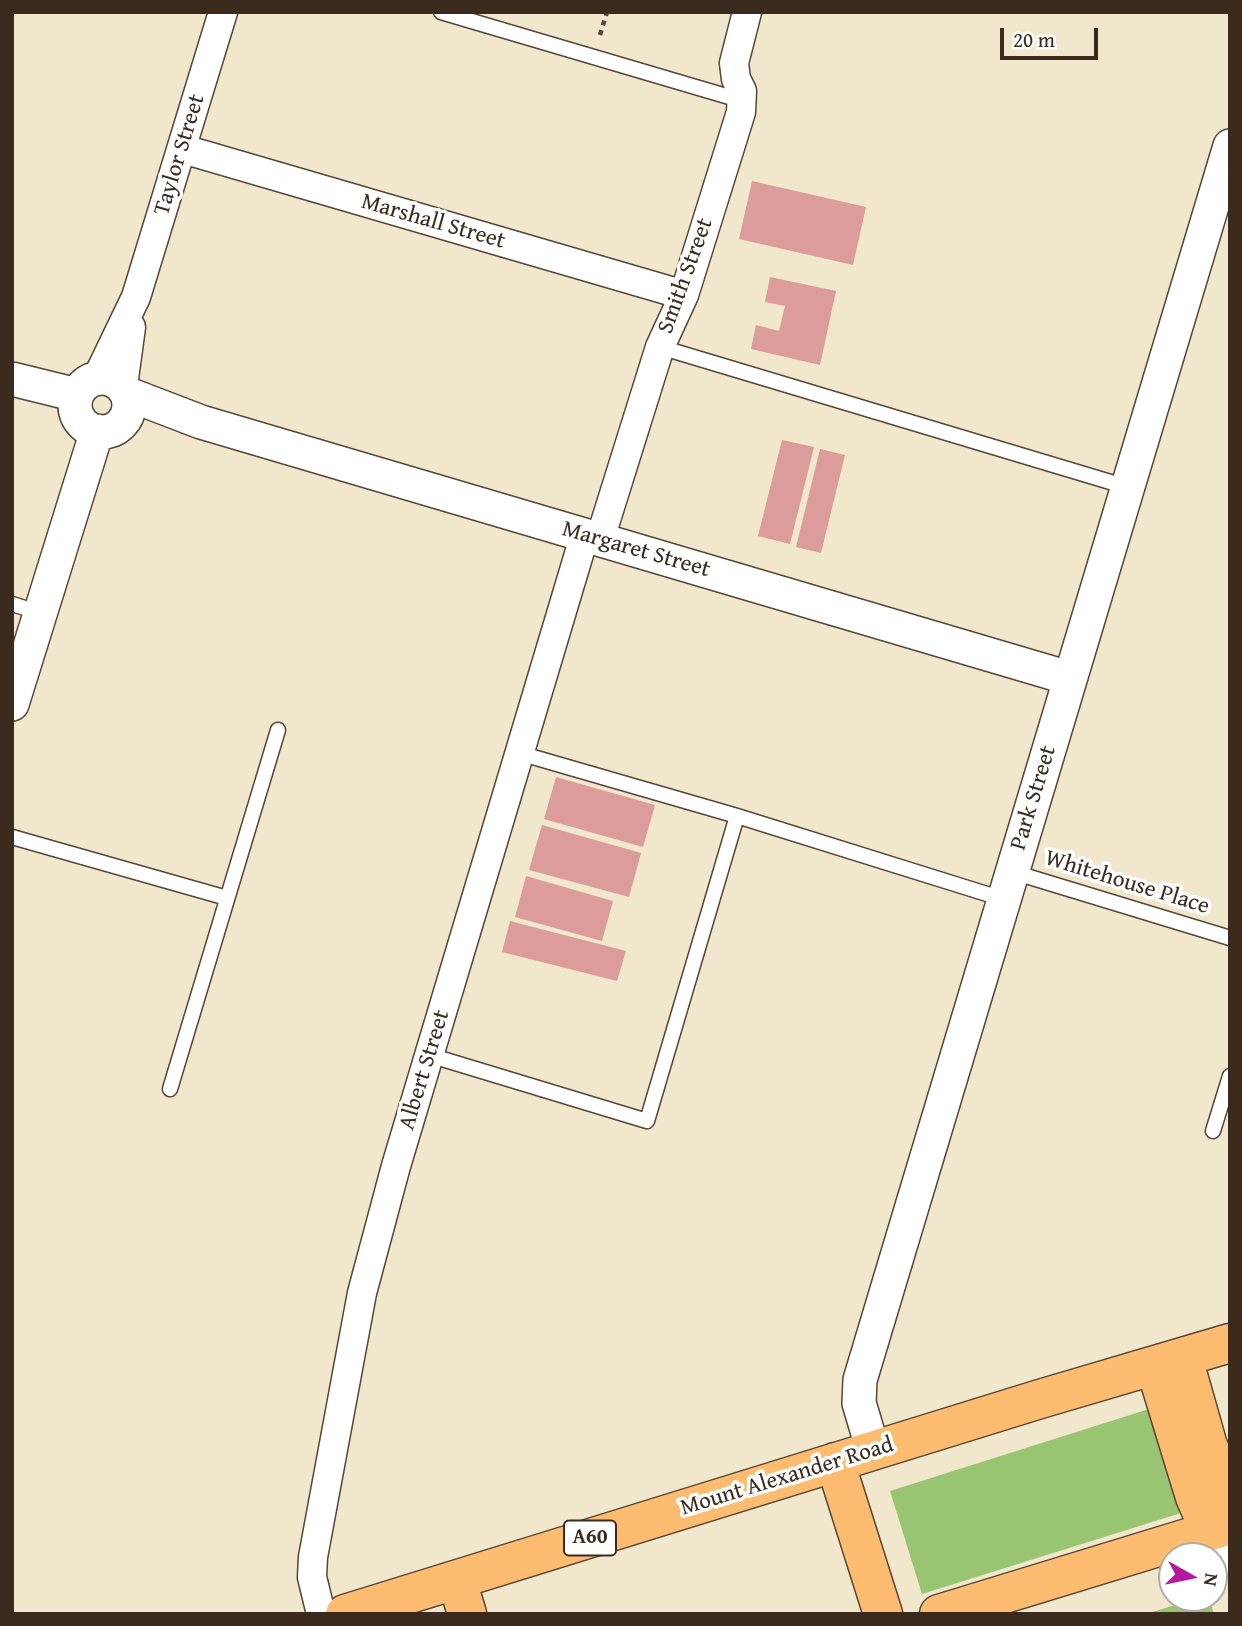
<!DOCTYPE html>
<style>
body{margin:0}
#map{position:relative;width:1242px;height:1626px;overflow:hidden;background:#f0e7cd;font-family:"Gentium Book Plus",serif}
canvas{display:block}
.frame{position:absolute;inset:0;border:14px solid #3b2a1e;pointer-events:none}
.north{position:absolute;left:1158px;top:1542px;width:70px;height:70px;box-sizing:border-box;background:#fff;border:2px solid #b1aaa5;border-radius:50%;rotate:99deg;font-size:19px;font-weight:700;line-height:28px;text-align:center;color:#3b2a1e}
.north::after{content:'';display:block;margin:auto;width:24px;height:32px;background:#b5179e;clip-path:polygon(50% 0,100% 100%,50% 72%,0 100%)}
.scale{position:absolute;left:1000px;top:28px;width:98px;height:32px;box-sizing:border-box;border:4px solid #3b2a1e;border-top:0;padding-left:9px;font-size:21px;line-height:24px;white-space:nowrap;color:#3b2a1e;-webkit-text-stroke:5px #fff;paint-order:stroke}
</style>
<div id="map">
<canvas width="1242" height="1626"></canvas>
<div class="frame"></div>
<div class="north">N</div>
<div class="scale">20 m</div>
</div>
<script>
const ctx = document.querySelector('canvas').getContext('2d');
ctx.lineJoin = 'round';
function fill(path, color) {
  ctx.fillStyle = color;
  ctx.fill(path, 'evenodd');
}
function shape(rows) {
  const path = new Path2D();
  for (const r of rows) {
    if (r.length === 3) {
      path.moveTo(r[0] + r[2], r[1]);
      path.arc(r[0], r[1], r[2], 0, 2 * Math.PI);
      continue;
    }
    path.moveTo(r[0], r[1]);
    for (let i = 2; i < r.length; i += 2) path.lineTo(r[i], r[i + 1]);
  }
  return path;
}
function stroke(path, color, width, dash) {
  ctx.strokeStyle = color;
  ctx.lineWidth = width;
  ctx.lineCap = dash ? 'butt' : 'round';
  ctx.setLineDash(dash || []);
  ctx.stroke(path);
}
function drawText(font, color, halo, rows, align = 'center') {
  ctx.font = font + ' "Gentium Book Plus",serif';
  ctx.lineWidth = 7;
  ctx.setLineDash([]);
  ctx.textBaseline = 'middle';
  ctx.strokeStyle = halo;
  ctx.fillStyle = color;
  for (const [text, x, y, turn = 0] of rows) {
    ctx.save();
    ctx.translate(x, y);
    ctx.rotate((+turn || 0) * Math.PI / 180);
    ctx.textAlign = isNaN(turn) ? turn : align;
    if (halo) ctx.strokeText(text, 0, 0);
    ctx.fillText(text, 0, 0);
    ctx.restore();
  }
}
const green = shape([
 [1149,1409,1181,1513,922,1594,890,1491],
 [1198,1598,1209,1598,1214,1614,1146,1614]
]);
const building = shape([
 [752,181,866,207,853,265,739,239],
 [770,277,836,291,820,365,751,349,756,325,779,331,785,306,765,302],
 [782,440,814,447,790,544,758,536],
 [820,449,845,455,821,553,796,547],
 [556,777,655,805,643,847,544,819],
 [542,825,641,853,629,897,529,870],
 [526,876,613,901,602,941,515,917],
 [510,921,626,951,617,981,502,952]
]);
const path = shape([
 [600,35,607,12]
]);
const service = shape([
 [441,12,743,101],
 [660,347,1127,487],
 [12,604,41,613],
 [519,753,737,816,1003,899],
 [12,837,227,898],
 [1013,872,1230,938],
 [429,1055,647,1121,737,816],
 [170,1089,278,730],
 [1213,1131,1230,1076]
]);
const minor = shape([
 [183,149,684,295],
 [97,378,136,297,223,12],
 [123,386,131,327],
 [600,539,660,347,684,295,741,112,742,91,736,79,734,63,747,12],
 [1210,1531,1230,1562],
 [321,1614,312,1577,313,1557,362,1293,396,1166,585,534]
]);
const tertiary = shape([
 [102,405,27],
 [12,379,77,395],
 [128,394,201,422,1069,678],
 [12,704,97,431],
 [873,1450,859,1403,860,1380,1230,146]
]);
const primary = shape([
 [1183,1358,1208,1446,1230,1492],
 [1155,1366,1195,1497,1210,1531],
 [835,1462,883,1614],
 [457,1580,467,1614],
 [345,1614,1040,1399,1230,1343],
 [939,1614,1230,1525]
]);
const shields = [
 [590,1538,52]
];
const shieldNames = [
 ["A60",590,1538]
];
const streetNames = [
 ["Taylor Street",180,155,-73],
 ["Marshall Street",433,222,16],
 ["Smith Street",686,276,-70],
 ["Margaret Street",636,550,16],
 ["Park Street",1034,798,-73],
 ["Whitehouse Place",1127,883,17],
 ["Albert Street",425,1070,-73],
 ["Mount Alexander Road",787,1477,-17]
];
fill(green, '#99c471');
fill(building, '#db9c9a');
stroke(service, '#564638', 17);
stroke(minor, '#564638', 31);
stroke(tertiary, '#564638', 36);
stroke(primary, '#564638', 41);
stroke(path, '#564638', 4.5, [5, 5]);
stroke(service, '#fff', 14);
stroke(minor, '#fff', 28);
stroke(tertiary, '#fff', 33);
stroke(primary, '#fdbc6f', 38);
for (const [x, y, w] of shields) {
  const box = new Path2D();
  box.roundRect(x - w / 2, y - 17.5, w, 35, 5);
  ctx.fillStyle = '#fff';
  ctx.fill(box);
  stroke(box, '#3b2a1e', 2);
}
drawText('bold 21px', '#3b2a1e', null, shieldNames);
drawText('23px', '#3b2a1e', '#fff', streetNames);
</script>
